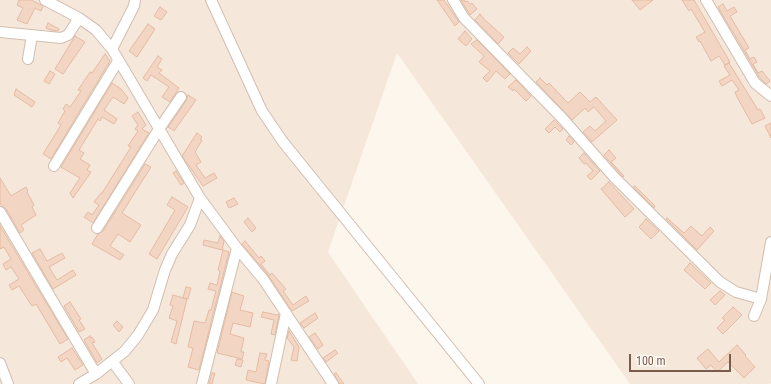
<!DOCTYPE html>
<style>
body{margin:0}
#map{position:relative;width:771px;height:384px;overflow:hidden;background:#fdf6ec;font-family:"Roboto Condensed",sans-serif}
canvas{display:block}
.scale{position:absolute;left:629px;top:354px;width:102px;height:18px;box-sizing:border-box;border:2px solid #7a5c4d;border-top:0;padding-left:5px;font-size:12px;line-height:14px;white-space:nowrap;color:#7a5c4d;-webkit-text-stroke:3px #fffaf3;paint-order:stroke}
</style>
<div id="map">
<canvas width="771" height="384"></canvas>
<div class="scale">100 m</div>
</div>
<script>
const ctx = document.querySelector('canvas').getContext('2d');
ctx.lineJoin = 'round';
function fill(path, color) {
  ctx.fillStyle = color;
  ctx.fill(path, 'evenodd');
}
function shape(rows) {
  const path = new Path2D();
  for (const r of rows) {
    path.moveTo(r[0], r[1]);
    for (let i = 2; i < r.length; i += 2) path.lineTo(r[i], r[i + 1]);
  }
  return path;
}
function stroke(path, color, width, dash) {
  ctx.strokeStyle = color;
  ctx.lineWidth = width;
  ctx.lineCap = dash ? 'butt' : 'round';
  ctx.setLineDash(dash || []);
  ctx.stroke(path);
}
const residential = shape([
 [0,0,771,0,771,383,770,384,630,384,397,53,328,252,418,384,0,384]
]);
const building = shape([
 [19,0,31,0,43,6,41,11,35,8,27,24,17,20,23,8,17,5,19,0],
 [437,0,444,0,459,22,455,26,437,0],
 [461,0,464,0,465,2,467,1,470,4,472,3,477,9,470,15,461,0],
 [632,0,653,0,640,10,632,0],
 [682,0,694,0,730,62,725,65,719,56,711,61,700,41,699,42,696,37,705,32,691,9,689,11,682,0],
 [723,4,727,11,734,7,737,12,730,16,749,48,745,50,750,59,754,57,757,62,753,64,758,73,762,71,770,81,766,84,760,78,718,7,723,4],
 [160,7,167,12,161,20,154,16,160,7],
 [480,14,485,20,504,37,498,44,475,20,480,14],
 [48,23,59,29,58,31,51,30,46,28,48,23],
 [148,24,155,29,137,57,129,51,148,24],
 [465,31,472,39,466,46,458,39,465,31],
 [75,36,85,42,63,74,55,69,75,36],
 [477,40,510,74,505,79,496,71,487,82,483,78,490,71,479,62,484,56,471,44,477,40],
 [527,47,531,51,519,64,508,53,513,48,520,54,527,47],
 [105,54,110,61,51,159,43,154,61,125,58,123,65,111,63,109,66,104,70,107,81,91,78,90,90,72,92,73,105,54],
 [158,56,162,59,157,67,162,70,159,73,179,88,170,102,162,97,169,87,151,75,147,81,143,78,158,56],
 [729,63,758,110,760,109,765,118,752,124,737,97,735,92,739,90,732,80,722,86,719,81,730,75,724,66,729,63],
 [50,71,55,74,49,84,44,81,50,71],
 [540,78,547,85,549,83,568,103,580,92,590,102,596,97,617,120,592,142,583,132,590,126,595,131,606,121,594,107,588,112,585,108,572,120,536,82,540,78],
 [516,80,531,96,526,101,514,89,513,91,508,87,516,80],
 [112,83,121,89,128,98,124,104,113,97,104,110,117,119,114,124,102,117,100,121,98,119,79,150,84,153,80,159,90,165,87,170,91,172,73,198,70,193,80,178,61,167,112,83],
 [16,89,35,102,32,107,14,95,16,89],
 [188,95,196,100,174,131,168,127,186,101,188,95],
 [138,112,146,125,142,129,149,133,93,223,84,217,88,212,92,215,99,205,94,202,101,193,102,193,131,147,128,146,138,131,135,129,138,125,132,116,138,112],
 [554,120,563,129,560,132,555,127,549,133,545,129,554,120],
 [771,123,771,138,765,126,771,123],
 [197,133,202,137,200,139,202,140,195,152,201,162,196,165,205,178,214,173,217,178,203,186,182,156,197,133],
 [569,136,574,142,571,145,566,140,569,136],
 [609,150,616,158,611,162,624,176,623,177,604,155,609,150],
 [584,153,600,171,591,180,587,176,593,171,586,163,584,164,579,158,584,153],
 [145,164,151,167,122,213,141,225,130,242,118,234,110,246,124,255,120,260,92,244,98,234,103,231,145,164],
 [176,171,184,183,181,185,173,173,176,171],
 [0,178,11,196,26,187,28,191,27,192,34,205,32,207,36,215,21,225,24,230,20,233,6,209,0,204,0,178],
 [609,182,634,209,625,217,601,189,609,182],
 [635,186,655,206,654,208,633,187,635,186],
 [172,197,188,207,157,259,149,254,175,210,167,205,172,197],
 [234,198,238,204,229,208,226,202,234,198],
 [248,218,256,228,252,232,244,222,248,218],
 [667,218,684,233,691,226,702,236,710,227,714,231,697,250,666,219,667,218],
 [646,219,659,231,651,239,639,227,646,219],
 [0,226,68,339,60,344,36,304,32,306,19,286,12,290,9,285,19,279,11,267,6,270,3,264,11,259,4,247,0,249,0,226],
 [220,236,224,241,222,250,203,245,204,240,218,243,220,236],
 [245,241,259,258,261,256,265,261,261,264,270,275,272,273,286,289,283,291,293,305,306,296,309,301,292,311,268,275,242,244,245,241],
 [40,249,47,261,62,253,65,258,49,267,57,280,73,270,76,275,53,289,32,253,40,249],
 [223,250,229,252,199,370,188,367,193,348,188,347,194,321,205,323,209,310,211,310,216,291,208,289,210,283,217,285,220,271,218,270,223,250],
 [690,263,711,283,705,289,684,270,690,263],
 [186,287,191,288,188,299,183,298,186,287],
 [720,291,725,295,715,305,710,300,720,291],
 [232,292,244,296,240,310,253,313,250,327,233,323,230,334,244,338,241,352,244,352,242,359,217,353,232,292],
 [173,295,187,299,176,344,171,342,177,321,169,318,173,306,170,305,173,295],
 [70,302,81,319,79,320,85,329,79,332,64,306,70,302],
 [733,307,742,315,723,334,717,328,725,320,722,318,733,307],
 [263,312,277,315,278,314,279,315,275,335,271,334,274,320,261,317,263,312],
 [315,313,318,318,304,328,300,323,315,313],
 [117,321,123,327,119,332,113,325,117,321],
 [289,331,299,347,297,361,291,360,294,347,287,338,289,331],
 [315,333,323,345,318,349,309,337,315,333],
 [90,336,90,338,92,337,95,342,92,343,102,359,97,363,84,340,90,336],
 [737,345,746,355,745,356,755,367,744,378,728,362,717,372,711,365,706,369,697,358,708,349,719,362,737,345],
 [72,348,83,365,75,370,67,358,61,362,58,357,72,348],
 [335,350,338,353,326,362,323,358,335,350],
 [260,353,267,354,265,360,269,361,265,384,246,380,248,370,256,372,260,353],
 [237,359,243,360,241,367,235,365,237,359],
 [212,373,215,373,212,384,209,384,212,373],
 [336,373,344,384,339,384,334,374,336,373]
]);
const minor = shape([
 [45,0,79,18,96,30,112,49,200,198,237,248,263,279,333,384],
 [211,0,262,111,283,142,479,384],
 [453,0,464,18,563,119,614,177,720,282,736,292,761,299,771,242],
 [706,0,755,83,771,96],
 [0,32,61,38,68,35,79,18],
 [112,49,134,6,135,0],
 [28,59,32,35],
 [54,166,118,61],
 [0,212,96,374,79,384],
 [97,228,159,129,181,97],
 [754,316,761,299],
 [112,361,129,384],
 [0,363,8,384],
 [96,374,125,351,138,335,153,310,165,270,172,254,190,225,200,198],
 [202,384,237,248],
 [271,384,286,313]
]);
fill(residential, '#f5e8da');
fill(building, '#f3d5c3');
stroke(building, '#e6bba3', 1);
stroke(minor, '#d1beb0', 12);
stroke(minor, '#fff', 10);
</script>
